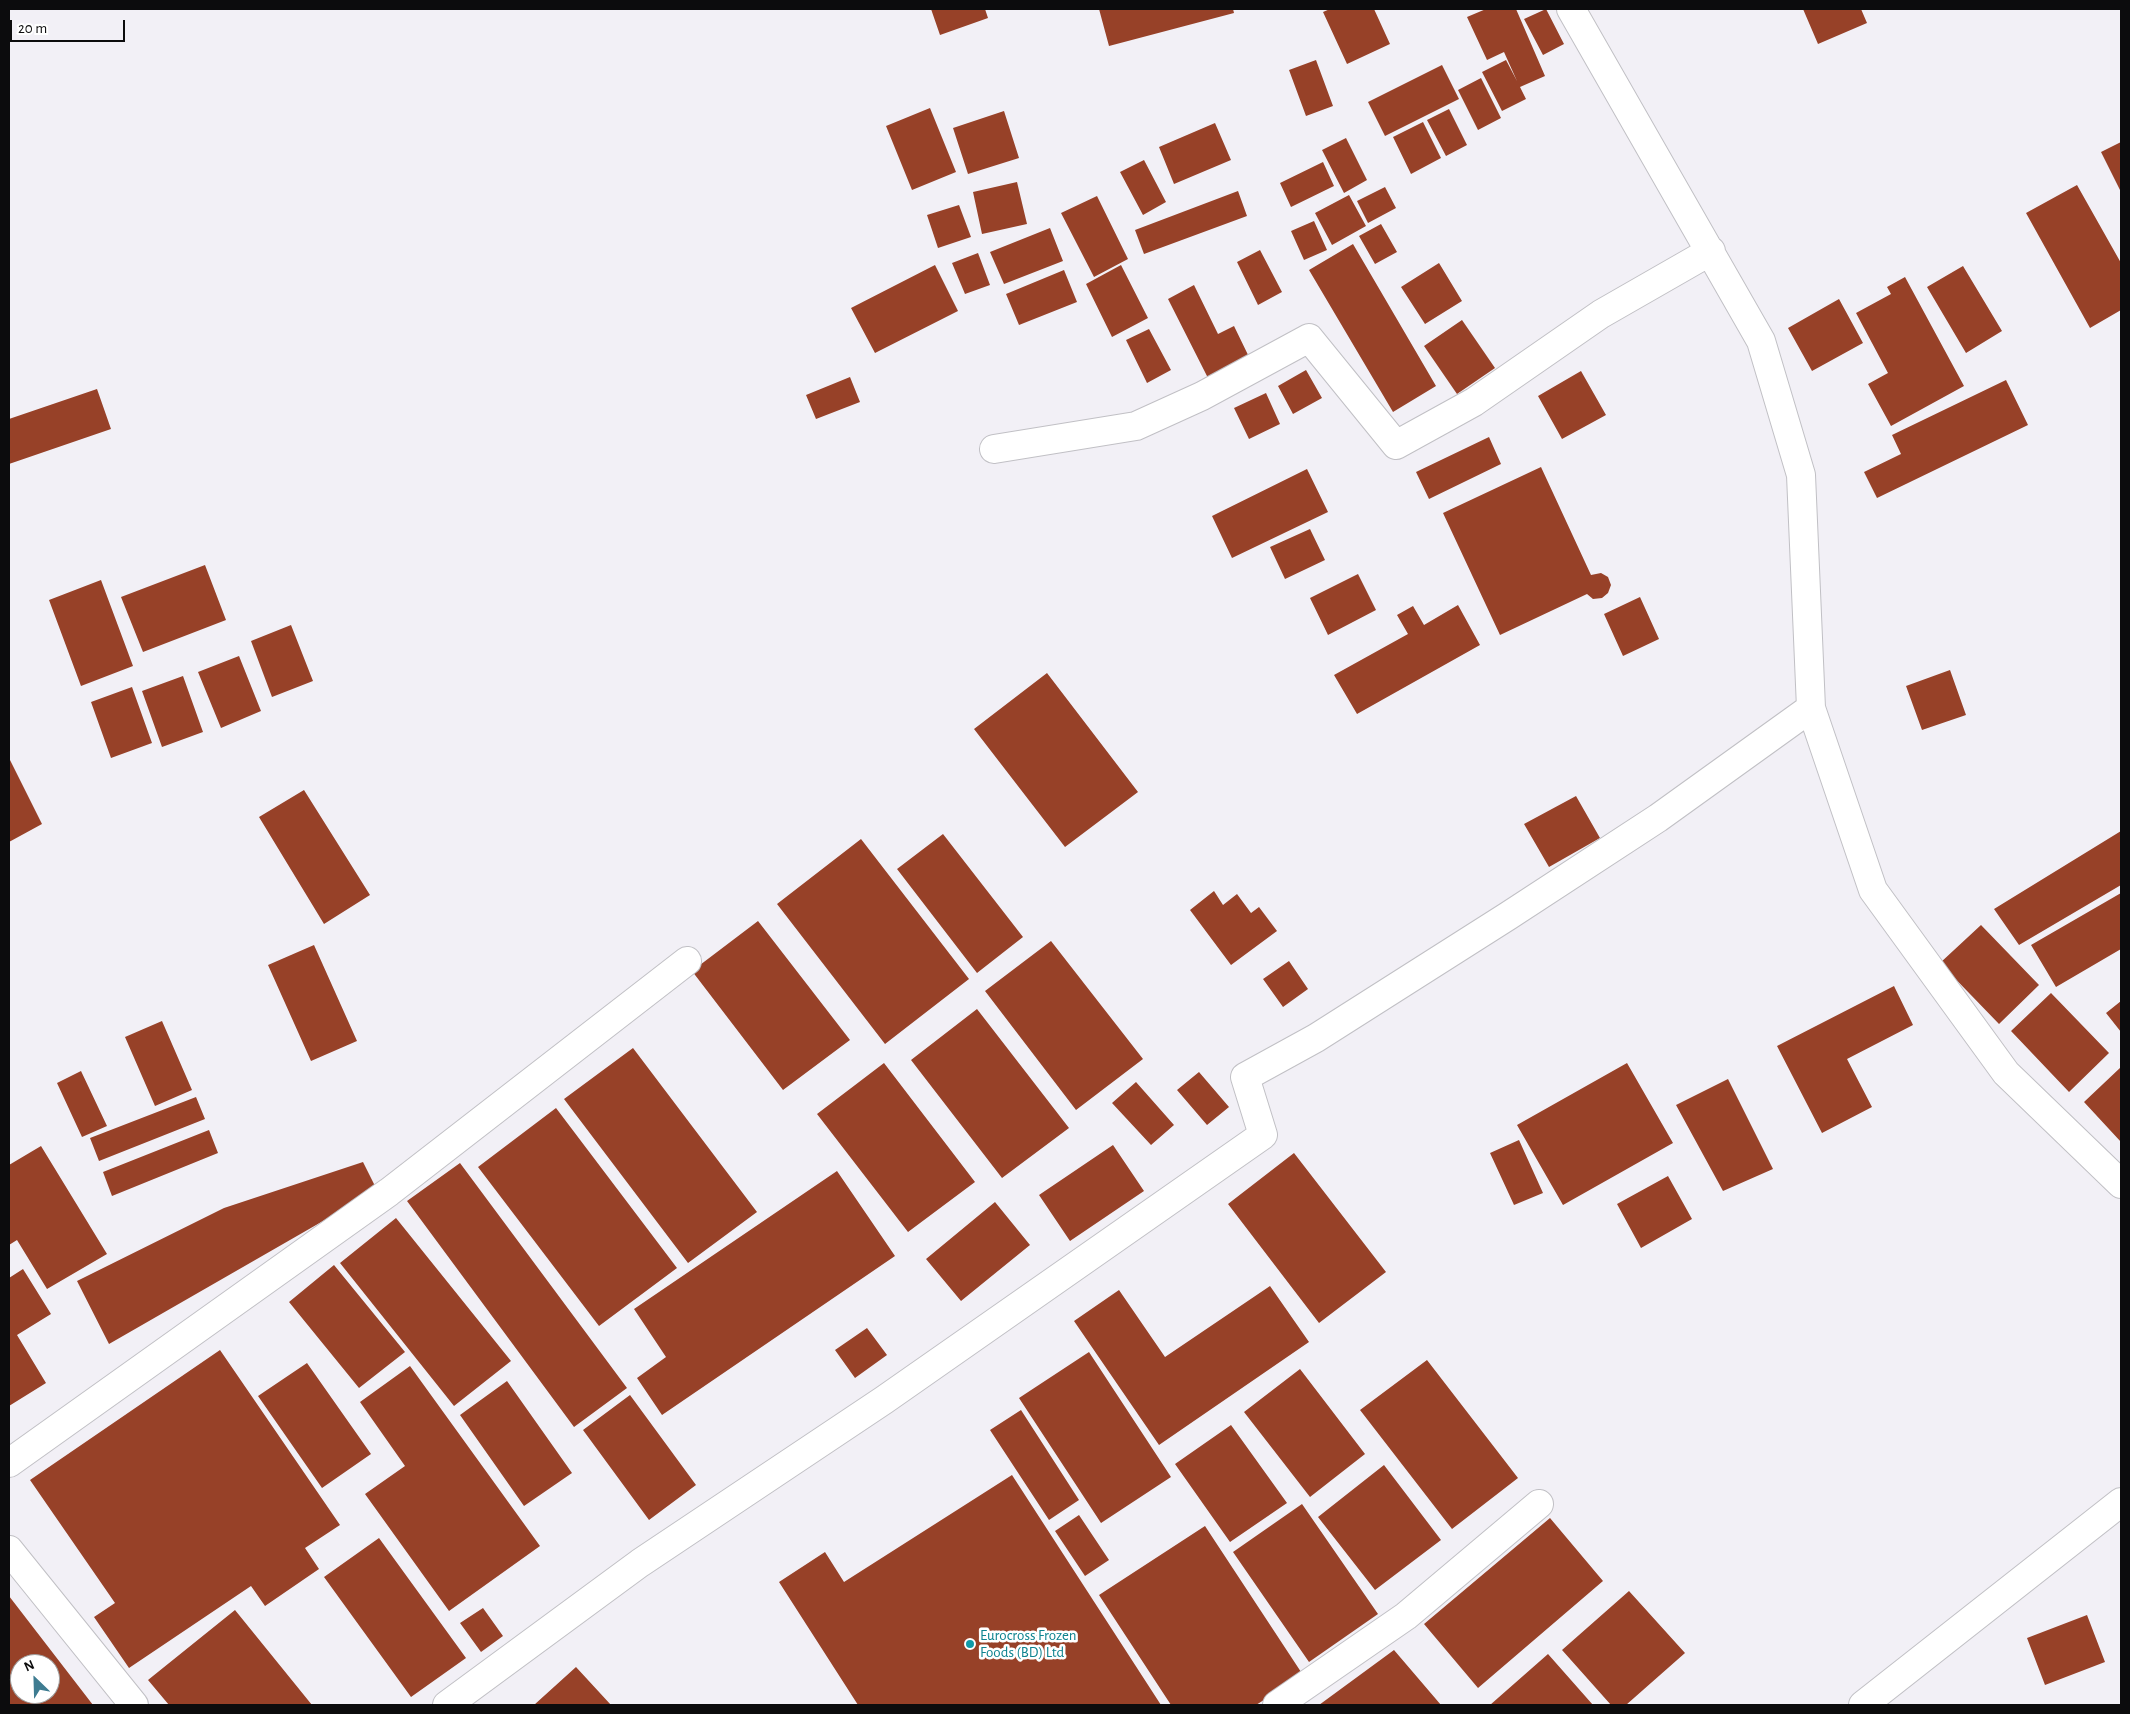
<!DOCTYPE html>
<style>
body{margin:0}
#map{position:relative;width:2130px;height:1714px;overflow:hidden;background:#f2f0f6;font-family:"Alegreya Sans",sans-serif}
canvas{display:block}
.frame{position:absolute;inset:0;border:10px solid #0c0c0d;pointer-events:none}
.north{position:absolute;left:10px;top:1654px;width:50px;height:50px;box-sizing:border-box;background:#fff;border:1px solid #9e9e9e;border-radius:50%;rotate:336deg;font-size:14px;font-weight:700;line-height:20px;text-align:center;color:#0c0c0d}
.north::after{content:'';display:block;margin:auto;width:18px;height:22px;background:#3e7c91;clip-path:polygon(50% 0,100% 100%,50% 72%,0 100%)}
.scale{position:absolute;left:10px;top:20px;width:115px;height:22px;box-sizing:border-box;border:2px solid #0c0c0d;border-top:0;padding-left:6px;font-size:15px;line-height:18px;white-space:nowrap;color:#0c0c0d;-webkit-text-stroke:4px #fff;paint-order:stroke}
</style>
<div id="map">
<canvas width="2130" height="1714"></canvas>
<div class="frame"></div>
<div class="north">N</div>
<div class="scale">20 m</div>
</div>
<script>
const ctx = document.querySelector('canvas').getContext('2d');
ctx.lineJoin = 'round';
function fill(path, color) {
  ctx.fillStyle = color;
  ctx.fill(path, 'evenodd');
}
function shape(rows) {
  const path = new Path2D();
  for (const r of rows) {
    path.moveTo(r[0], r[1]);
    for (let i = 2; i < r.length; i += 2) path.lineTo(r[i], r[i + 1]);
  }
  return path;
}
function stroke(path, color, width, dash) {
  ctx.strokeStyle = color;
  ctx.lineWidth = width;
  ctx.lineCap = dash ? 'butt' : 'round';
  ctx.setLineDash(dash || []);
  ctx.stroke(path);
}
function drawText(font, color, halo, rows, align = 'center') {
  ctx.font = font + ' "Alegreya Sans",sans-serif';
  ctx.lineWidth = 5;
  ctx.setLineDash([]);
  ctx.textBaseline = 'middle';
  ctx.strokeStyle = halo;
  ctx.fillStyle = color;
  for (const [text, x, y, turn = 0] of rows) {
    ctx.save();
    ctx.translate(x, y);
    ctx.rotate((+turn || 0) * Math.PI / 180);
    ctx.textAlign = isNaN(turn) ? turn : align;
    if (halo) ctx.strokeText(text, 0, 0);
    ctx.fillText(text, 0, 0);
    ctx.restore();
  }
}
const building = shape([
 [931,9,985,9,988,18,940,35],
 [1099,9,1233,9,1234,13,1109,46],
 [1330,9,1374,9,1390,44,1347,64,1323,12],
 [1486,9,1516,9,1545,76,1520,87,1526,99,1502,111,1482,72,1506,60,1517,81,1504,52,1487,60,1467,17],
 [1546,9,1564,44,1543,55,1524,19],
 [1803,9,1861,9,1867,23,1818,44],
 [1316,60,1333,106,1306,116,1289,70],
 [1442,65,1459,99,1385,136,1368,102],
 [1481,78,1501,118,1478,130,1458,90],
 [930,108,956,172,912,190,886,126],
 [1449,109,1467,145,1446,156,1427,120],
 [1004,111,1019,158,968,174,953,128],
 [1423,122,1441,158,1411,174,1393,137],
 [1215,123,1231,160,1174,184,1159,147],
 [1346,138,1367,180,1344,193,1322,150],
 [2121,142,2121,192,2101,152],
 [1144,160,1166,202,1143,215,1120,172],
 [1323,162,1334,186,1291,207,1280,183],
 [1017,182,1027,224,982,234,973,192],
 [2077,185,2121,263,2121,310,2090,328,2026,213],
 [1385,187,1396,208,1368,223,1357,201],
 [1238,191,1247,216,1144,254,1135,230],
 [1349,195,1366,226,1332,245,1315,213],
 [1097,196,1128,259,1094,277,1061,213],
 [959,205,971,237,938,248,927,215],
 [1314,221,1327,250,1304,260,1291,231],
 [1381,224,1397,252,1375,264,1359,236],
 [1050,228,1063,261,1004,284,990,252],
 [1353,244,1436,386,1393,412,1309,270],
 [1260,250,1282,292,1258,305,1237,262],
 [978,253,990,285,965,294,952,263],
 [1439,263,1462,301,1425,324,1401,287],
 [935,265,958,311,875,353,851,308],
 [1121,265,1148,318,1112,337,1086,284],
 [1963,266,2002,331,1966,353,1927,287],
 [1064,270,1077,302,1019,325,1006,294],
 [1905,277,1964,386,1891,426,1868,384,1888,373,1856,313,1891,294,1887,287],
 [1194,285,1218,334,1234,326,1250,359,1209,380,1168,299],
 [1839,299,1863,343,1812,371,1788,328],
 [1462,320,1495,368,1457,394,1424,346],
 [1149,329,1171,370,1147,383,1126,340],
 [1306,370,1322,398,1293,414,1278,386],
 [1581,371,1606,415,1562,439,1538,396],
 [850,377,860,402,816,419,806,395],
 [2006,380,2028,425,1877,498,1864,472,1901,454,1892,435],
 [97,389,111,429,9,464,9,419],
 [1266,393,1280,424,1249,439,1234,408],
 [1489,437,1501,464,1429,499,1416,472],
 [1541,467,1591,575,1601,573,1608,577,1611,585,1608,593,1602,598,1593,599,1587,594,1500,635,1443,513],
 [1307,469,1328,512,1232,558,1212,516],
 [1310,529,1325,560,1285,579,1270,547],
 [205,565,226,620,143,652,121,597],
 [1358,574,1376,610,1328,635,1310,598],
 [101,580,133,666,81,686,49,600],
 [1640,597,1659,639,1623,656,1604,614],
 [1458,605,1480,645,1357,714,1334,675,1408,634,1397,615,1413,606,1424,625],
 [291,625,313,681,272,697,251,641],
 [239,656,261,711,221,728,198,672],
 [1950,670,1966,715,1922,730,1906,686],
 [1047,673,1138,792,1065,847,974,729],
 [183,676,203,732,162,747,142,691],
 [132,687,152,743,111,758,91,702],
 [9,758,42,824,9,842],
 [304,790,370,895,324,924,259,817],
 [1576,796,1600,838,1549,867,1524,824],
 [2121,831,2121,885,2019,945,1994,909],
 [943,834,1023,937,977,973,897,869],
 [861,839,969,979,885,1044,777,904],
 [1214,891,1223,905,1237,894,1251,913,1259,907,1277,931,1231,965,1190,910],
 [2121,893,2121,949,2056,987,2031,945],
 [758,921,850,1040,783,1090,692,971],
 [1981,925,2039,985,1999,1024,1940,963],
 [1051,941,1143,1059,1076,1110,985,991],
 [314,945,357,1041,311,1061,268,965],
 [1289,961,1308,989,1283,1007,1263,979],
 [1894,986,1913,1025,1847,1059,1872,1107,1822,1133,1777,1046],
 [2051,993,2109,1053,2069,1092,2011,1031],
 [2121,1001,2121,1032,2106,1013],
 [977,1009,1069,1128,1002,1178,911,1060],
 [162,1021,192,1090,155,1106,125,1037],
 [633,1048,757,1212,688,1263,564,1099],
 [884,1063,975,1182,908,1232,817,1114],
 [1627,1063,1673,1143,1563,1205,1517,1125],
 [2121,1067,2121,1142,2084,1102],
 [81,1071,107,1126,82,1137,57,1083],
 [1199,1072,1229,1107,1207,1125,1177,1090],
 [1728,1079,1773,1169,1723,1191,1676,1105],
 [1136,1082,1174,1125,1151,1145,1112,1103],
 [196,1097,205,1119,99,1161,90,1138],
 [556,1108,677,1268,599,1326,478,1167],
 [209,1130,218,1153,112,1196,103,1172],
 [1519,1140,1543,1193,1514,1205,1490,1153],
 [1113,1145,1144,1191,1070,1241,1039,1195],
 [41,1146,107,1254,47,1289,17,1240,9,1245,9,1165],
 [1294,1153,1386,1272,1319,1323,1228,1204],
 [363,1162,377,1190,109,1344,77,1281,224,1208],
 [460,1163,627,1388,574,1427,407,1201],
 [837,1171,895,1256,662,1415,637,1378,666,1357,634,1309],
 [1668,1176,1692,1219,1641,1248,1617,1204],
 [995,1202,1030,1245,961,1301,926,1259],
 [396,1218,511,1361,454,1406,340,1263],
 [334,1265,405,1352,359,1388,289,1302],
 [23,1269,51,1314,17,1335,46,1383,9,1406,9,1278],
 [1270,1286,1309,1342,1159,1445,1074,1321,1119,1290,1165,1357],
 [867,1328,887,1355,855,1378,835,1350],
 [220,1350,340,1525,305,1548,319,1569,265,1606,251,1586,129,1668,94,1617,115,1603,30,1480],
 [1089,1352,1171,1477,1101,1523,1019,1398],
 [1427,1360,1518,1478,1452,1529,1360,1410],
 [307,1363,371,1454,322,1488,258,1396],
 [410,1366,540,1546,449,1611,365,1494,405,1466,360,1402],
 [1300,1369,1365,1454,1310,1497,1244,1412],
 [507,1381,572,1473,524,1506,460,1415],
 [630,1395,696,1485,649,1520,583,1430],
 [1021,1410,1079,1500,1049,1520,990,1430],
 [1231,1425,1287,1503,1230,1542,1175,1464],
 [1384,1465,1441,1540,1375,1590,1318,1517],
 [1012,1475,1161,1705,858,1705,779,1582,825,1552,844,1582],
 [1302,1504,1378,1614,1309,1662,1233,1552],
 [1079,1515,1109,1560,1085,1576,1055,1531],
 [1550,1518,1603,1581,1478,1688,1424,1624],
 [1205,1526,1303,1675,1256,1705,1171,1705,1099,1595],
 [379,1538,466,1658,411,1697,324,1577],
 [1629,1591,1685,1653,1626,1705,1611,1705,1562,1650],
 [9,1596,93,1705,9,1705],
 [20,1664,50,1664,50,1694,20,1694],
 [483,1608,503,1636,481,1652,460,1623],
 [235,1610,312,1705,169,1705,148,1680],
 [2087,1615,2105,1662,2045,1685,2027,1638],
 [1394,1650,1441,1705,1319,1705],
 [1548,1654,1593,1705,1490,1705],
 [576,1667,611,1705,534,1705]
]);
const minor = shape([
 [1571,9,1761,341,1801,475,1811,708,1873,890,2006,1073,2121,1184],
 [994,449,1136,426,1202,396,1309,338,1396,445,1474,402,1601,314,1711,251],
 [9,1463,389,1192,687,961],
 [9,1550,134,1705],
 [447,1705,640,1563,884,1400,1263,1135,1245,1077,1316,1038,1508,916,1658,818,1811,708],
 [1277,1705,1406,1616,1539,1504]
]);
const highway = shape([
 [1863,1705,2121,1502]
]);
const markers = [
 [970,1644,5,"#0f9aa8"]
];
const cultureNames = [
 ["Eurocross Frozen",980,1635],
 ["Foods (BD) Ltd",980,1652]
];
fill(building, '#974128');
stroke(minor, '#c1c0c5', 30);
stroke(highway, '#c1c0c5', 30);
stroke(minor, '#fff', 28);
stroke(highway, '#fff', 28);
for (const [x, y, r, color] of markers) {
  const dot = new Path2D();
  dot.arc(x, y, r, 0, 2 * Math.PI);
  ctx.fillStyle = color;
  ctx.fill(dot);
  stroke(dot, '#fff', 2);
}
drawText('15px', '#0d838f', '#fff', cultureNames, 'left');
</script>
